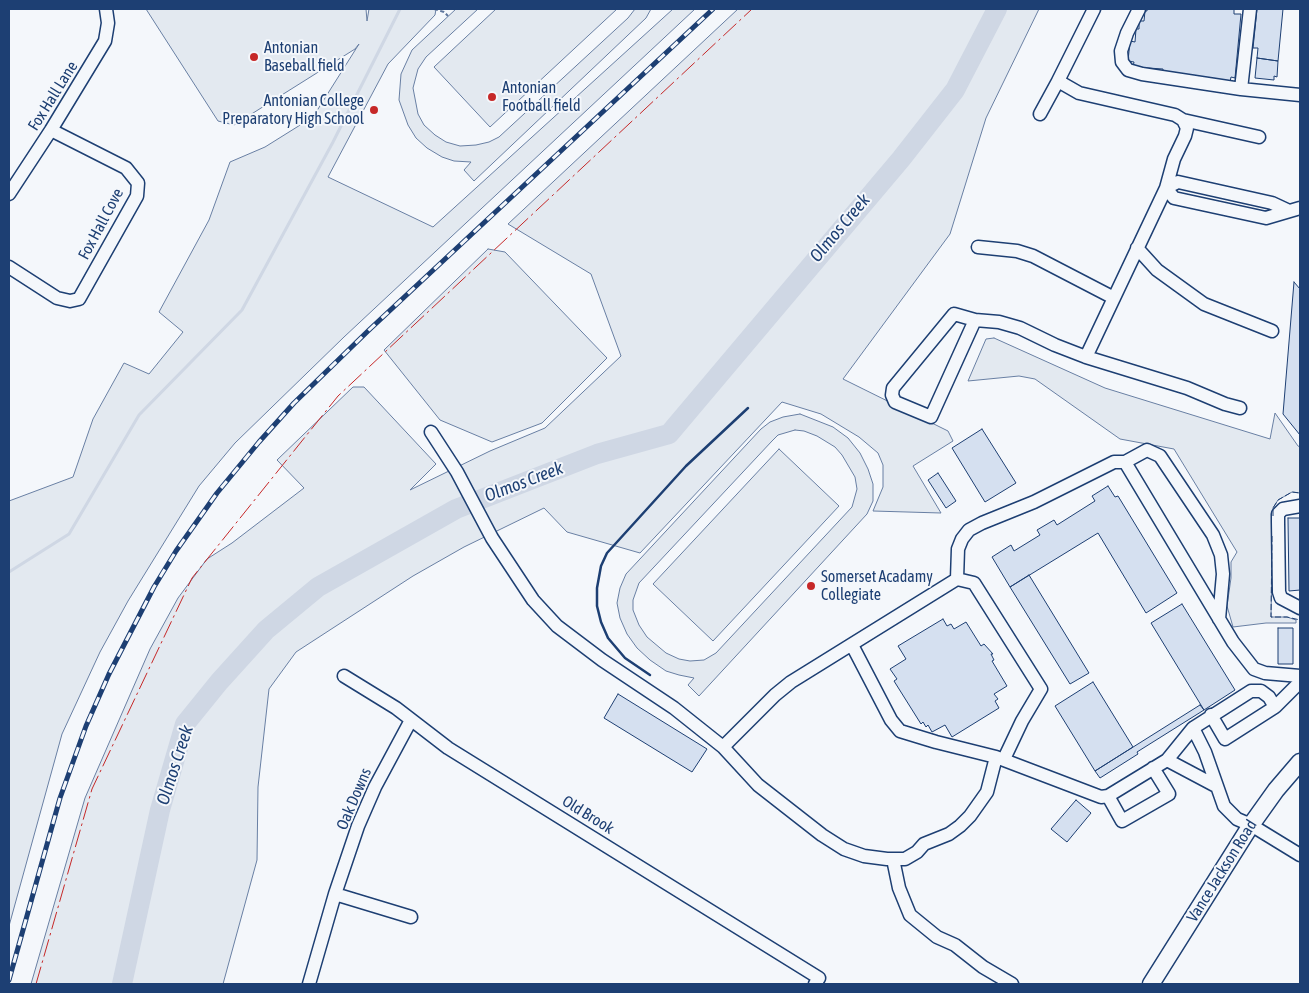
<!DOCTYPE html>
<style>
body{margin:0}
#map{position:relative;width:1309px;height:993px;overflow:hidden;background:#f4f7fb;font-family:"Asap Condensed",sans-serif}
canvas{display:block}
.frame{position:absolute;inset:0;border:10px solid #1d3f73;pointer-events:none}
</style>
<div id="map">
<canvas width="1309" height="993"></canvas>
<div class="frame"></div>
</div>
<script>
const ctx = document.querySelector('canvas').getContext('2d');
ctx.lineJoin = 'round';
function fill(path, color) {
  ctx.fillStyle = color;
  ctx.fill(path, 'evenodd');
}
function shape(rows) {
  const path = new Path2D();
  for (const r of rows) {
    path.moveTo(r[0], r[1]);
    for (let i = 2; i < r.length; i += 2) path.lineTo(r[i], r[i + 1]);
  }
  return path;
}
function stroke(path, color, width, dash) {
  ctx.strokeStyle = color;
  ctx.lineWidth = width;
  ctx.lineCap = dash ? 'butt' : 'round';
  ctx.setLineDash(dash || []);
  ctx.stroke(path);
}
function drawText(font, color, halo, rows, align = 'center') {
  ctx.font = font + ' "Asap Condensed",sans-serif';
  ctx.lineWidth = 4;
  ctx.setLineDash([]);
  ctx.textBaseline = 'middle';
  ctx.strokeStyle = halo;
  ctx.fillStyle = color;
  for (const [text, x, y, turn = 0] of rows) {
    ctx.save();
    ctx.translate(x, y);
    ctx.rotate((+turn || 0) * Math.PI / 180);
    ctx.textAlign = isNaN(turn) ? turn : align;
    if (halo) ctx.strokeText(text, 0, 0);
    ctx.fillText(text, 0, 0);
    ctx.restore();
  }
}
const green = shape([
 [146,9,366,9,367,21,369,9,436,9,435,15,388,64,328,177,433,227,673,9,695,9,344,337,235,443,199,486,128,601,100,652,62,734,9,926,9,501,73,477,93,419,124,363,149,374,183,332,159,312,209,220,230,162,265,147,313,117,359,44,355,49,234,125,218,121,146,9],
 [456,9,478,9,426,57,418,69,413,88,418,114,424,125,435,135,446,142,460,146,476,145,489,142,499,137,628,18,635,9,651,9,646,18,474,181,464,170,471,162,454,161,442,157,427,148,416,138,408,125,399,100,401,74,412,50,456,9],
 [496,9,617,9,490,127,434,67,496,9],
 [738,9,1039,9,986,118,950,234,843,379,948,431,953,441,913,466,941,513,873,511,883,487,883,465,878,453,859,437,821,414,782,402,640,553,567,532,544,508,464,547,413,576,296,652,269,689,258,787,257,860,223,984,31,984,85,798,150,649,178,598,207,559,232,543,304,488,277,460,353,387,364,387,436,464,410,490,490,451,545,428,621,356,591,274,508,224,738,9],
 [488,249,505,252,607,358,542,423,492,442,440,420,384,350,488,249],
 [994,338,1105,388,1270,439,1275,413,1298,446,1300,447,1300,493,1292,492,1278,500,1273,508,1271,617,1287,617,1296,620,1296,623,1266,623,1233,627,1227,606,1231,578,1231,562,1237,552,1174,449,1120,439,1035,379,1019,376,968,381,986,339,994,338],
 [800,414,833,427,848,438,860,453,868,469,873,484,873,501,867,514,699,696,688,685,694,678,679,675,666,671,650,660,637,648,627,634,620,618,617,603,620,588,626,574,761,429,770,422,783,417,800,414],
 [795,430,804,431,817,436,835,447,842,455,855,477,857,489,852,507,716,653,704,660,690,661,679,659,666,653,647,637,639,625,633,610,633,600,639,583,772,441,778,435,795,430],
 [779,449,839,506,713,641,653,584,779,449]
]);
const stream = shape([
 [9,572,69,534,139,415,242,310,333,142,400,9]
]);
const river = shape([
 [122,984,160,810,185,724,219,682,266,630,318,587,456,509,597,454,669,434,901,159,955,90,997,9]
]);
const building = shape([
 [1147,9,1234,9,1234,14,1241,14,1235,78,1231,77,1230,82,1163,73,1163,69,1133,67,1134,62,1128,61,1130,41,1135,42,1136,29,1139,29,1139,21,1144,21,1145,11,1147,11,1147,9],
 [1257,9,1283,9,1278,61,1257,58,1258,48,1253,48,1257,9],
 [1257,58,1278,61,1277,77,1274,76,1274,80,1255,78,1257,58],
 [1294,282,1300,289,1300,435,1283,414,1294,282],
 [982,429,1016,483,985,502,952,448,982,429],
 [938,473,956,501,946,508,928,480,938,473],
 [1108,486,1115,497,1118,496,1177,593,1146,613,1098,533,1010,587,992,557,1011,545,1014,551,1040,535,1037,530,1054,520,1057,525,1095,501,1092,496,1108,486],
 [1288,518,1300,518,1300,590,1289,591,1288,518],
 [1029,575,1089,673,1070,684,1010,587,1029,575],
 [1182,604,1235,690,1204,710,1151,623,1182,604],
 [943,619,947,626,951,624,954,629,966,622,981,646,984,644,993,654,991,654,994,660,992,661,1007,686,994,694,998,699,995,701,999,708,952,737,945,725,932,732,928,725,926,727,923,722,921,724,894,681,897,679,890,669,906,659,898,646,943,619],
 [1278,628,1293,628,1293,664,1278,664,1278,628],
 [1093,682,1133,747,1095,771,1055,706,1093,682],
 [618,694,707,749,692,772,604,718,618,694],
 [1200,705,1204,710,1137,752,1138,754,1100,778,1095,771,1200,705],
 [1076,800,1091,813,1067,842,1051,829,1076,800]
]);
const path = shape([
 [434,9,444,12,448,16]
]);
const minor = shape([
 [1094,9,1058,81,1079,93,1175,115,1183,120,1187,128,1185,136,1174,159,1166,188,1086,357,1187,388,1225,404,1240,408],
 [1139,9,1127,33,1121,51,1122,62,1128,70,1142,74,1241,89,1300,95],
 [1241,89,1250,9],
 [1040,114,1058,81],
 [1183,120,1259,137],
 [1166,188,1174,198,1266,218,1300,208],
 [1166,188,1178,182,1272,203,1287,210],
 [9,194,51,130,105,41,108,23,106,9],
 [978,247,1017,251,1033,256,1114,298],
 [1137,248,1157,270,1204,304,1272,331],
 [9,267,57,298,70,301,79,299,137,196,138,183,126,168,51,130],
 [975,320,954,314,893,388,892,395,895,402,931,417,975,320,999,322,1020,328,1055,345,1086,357],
 [431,432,457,472,492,538,533,600,557,626,602,660,674,708,723,747,775,695,791,682,957,579,958,549,962,539,969,530,982,523,1034,502,1114,462,1125,462,1233,642,1254,669,1265,673,1300,676],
 [1125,462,1147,450,1160,456,1213,535,1221,555,1223,574,1219,619],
 [1300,506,1283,509,1278,514,1278,522,1279,592,1281,598,1300,608],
 [957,579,974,583,1041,689,1022,721,1004,759],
 [344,676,396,708,448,748,819,978,815,984],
 [1300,682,1275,707,1269,697,1261,691,1251,691,1193,728,1205,752,1224,806,1237,819,1251,825,1300,855],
 [1211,715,1225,739,1275,707],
 [723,747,758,785,822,835,844,849,864,856,887,859,905,859,917,852,924,844,949,834,960,826,970,816,987,792,996,757,936,742,900,731,891,720,852,645],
 [996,757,1101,797,1108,796,1167,760,1193,728],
 [1167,760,1216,786],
 [1108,796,1122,821,1169,794,1153,768],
 [893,859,899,888,910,915,937,937,955,945,983,967,1012,984],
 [335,894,411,917],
 [309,984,335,894,358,826,375,787,411,720]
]);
const major = shape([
 [1151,984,1251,825,1276,790,1300,762]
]);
const rail = shape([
 [9,980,60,798,86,726,109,674,154,587,176,551,217,493,259,442,294,403,369,330,713,9]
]);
const fence = shape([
 [1273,516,1273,508,1278,500,1292,492,1300,493],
 [1272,536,1271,617,1287,617,1300,620]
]);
const wall = shape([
 [650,675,625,658,608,638,601,622,597,606,597,588,601,566,607,553,686,466,748,408]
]);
const power = shape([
 [36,984,92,789,192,578,338,396,752,9]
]);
const markers = [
 [254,57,5,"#c62828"],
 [492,97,5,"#c62828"],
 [374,110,5,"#c62828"],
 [811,586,5,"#c62828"]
];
const poiNames = [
 ["Antonian",264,48],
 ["Baseball field",264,66],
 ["Antonian",502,88],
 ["Football field",502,106],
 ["Antonian College",364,101,"right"],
 ["Preparatory High School",364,119,"right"],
 ["Somerset Acadamy",821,577],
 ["Collegiate",821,595]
];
const streetNames = [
 ["Fox Hall Lane",53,96,-58],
 ["Fox Hall Cove",101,224,-62],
 ["Oak Downs",354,799,-67],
 ["Old Brook",588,815,32],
 ["Vance Jackson Road",1222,871,-58]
];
const waterNames = [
 ["Olmos Creek",840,228,-50],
 ["Olmos Creek",524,482,-21],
 ["Olmos Creek",175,765,-72]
];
fill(green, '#e3e9f0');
stroke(green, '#687fa3', 1);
stroke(stream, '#cfd7e4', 3);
stroke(river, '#cfd7e4', 20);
fill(building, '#d5e0f0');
stroke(building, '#1d3f73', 1);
stroke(minor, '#1d3f73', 15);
stroke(major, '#1d3f73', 19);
stroke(path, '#5e769c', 2, [4, 2.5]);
stroke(minor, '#f4f7fb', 12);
stroke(major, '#f4f7fb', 16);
stroke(rail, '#1d3f73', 5);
stroke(rail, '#f4f7fb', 3, [9]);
stroke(fence, '#1d3f73', 1, [6, 2.5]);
stroke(wall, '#1d3f73', 2.5);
stroke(power, '#c62828', 1, [18, 4, 2.5, 4]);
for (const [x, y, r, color] of markers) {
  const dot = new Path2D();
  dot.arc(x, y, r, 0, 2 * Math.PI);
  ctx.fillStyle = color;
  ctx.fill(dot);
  stroke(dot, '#f4f7fb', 2);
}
drawText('16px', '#1d3f73', '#f4f7fb', poiNames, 'left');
drawText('16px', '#1d3f73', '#f4f7fb', streetNames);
drawText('italic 18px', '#1d3f73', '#f4f7fb', waterNames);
</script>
